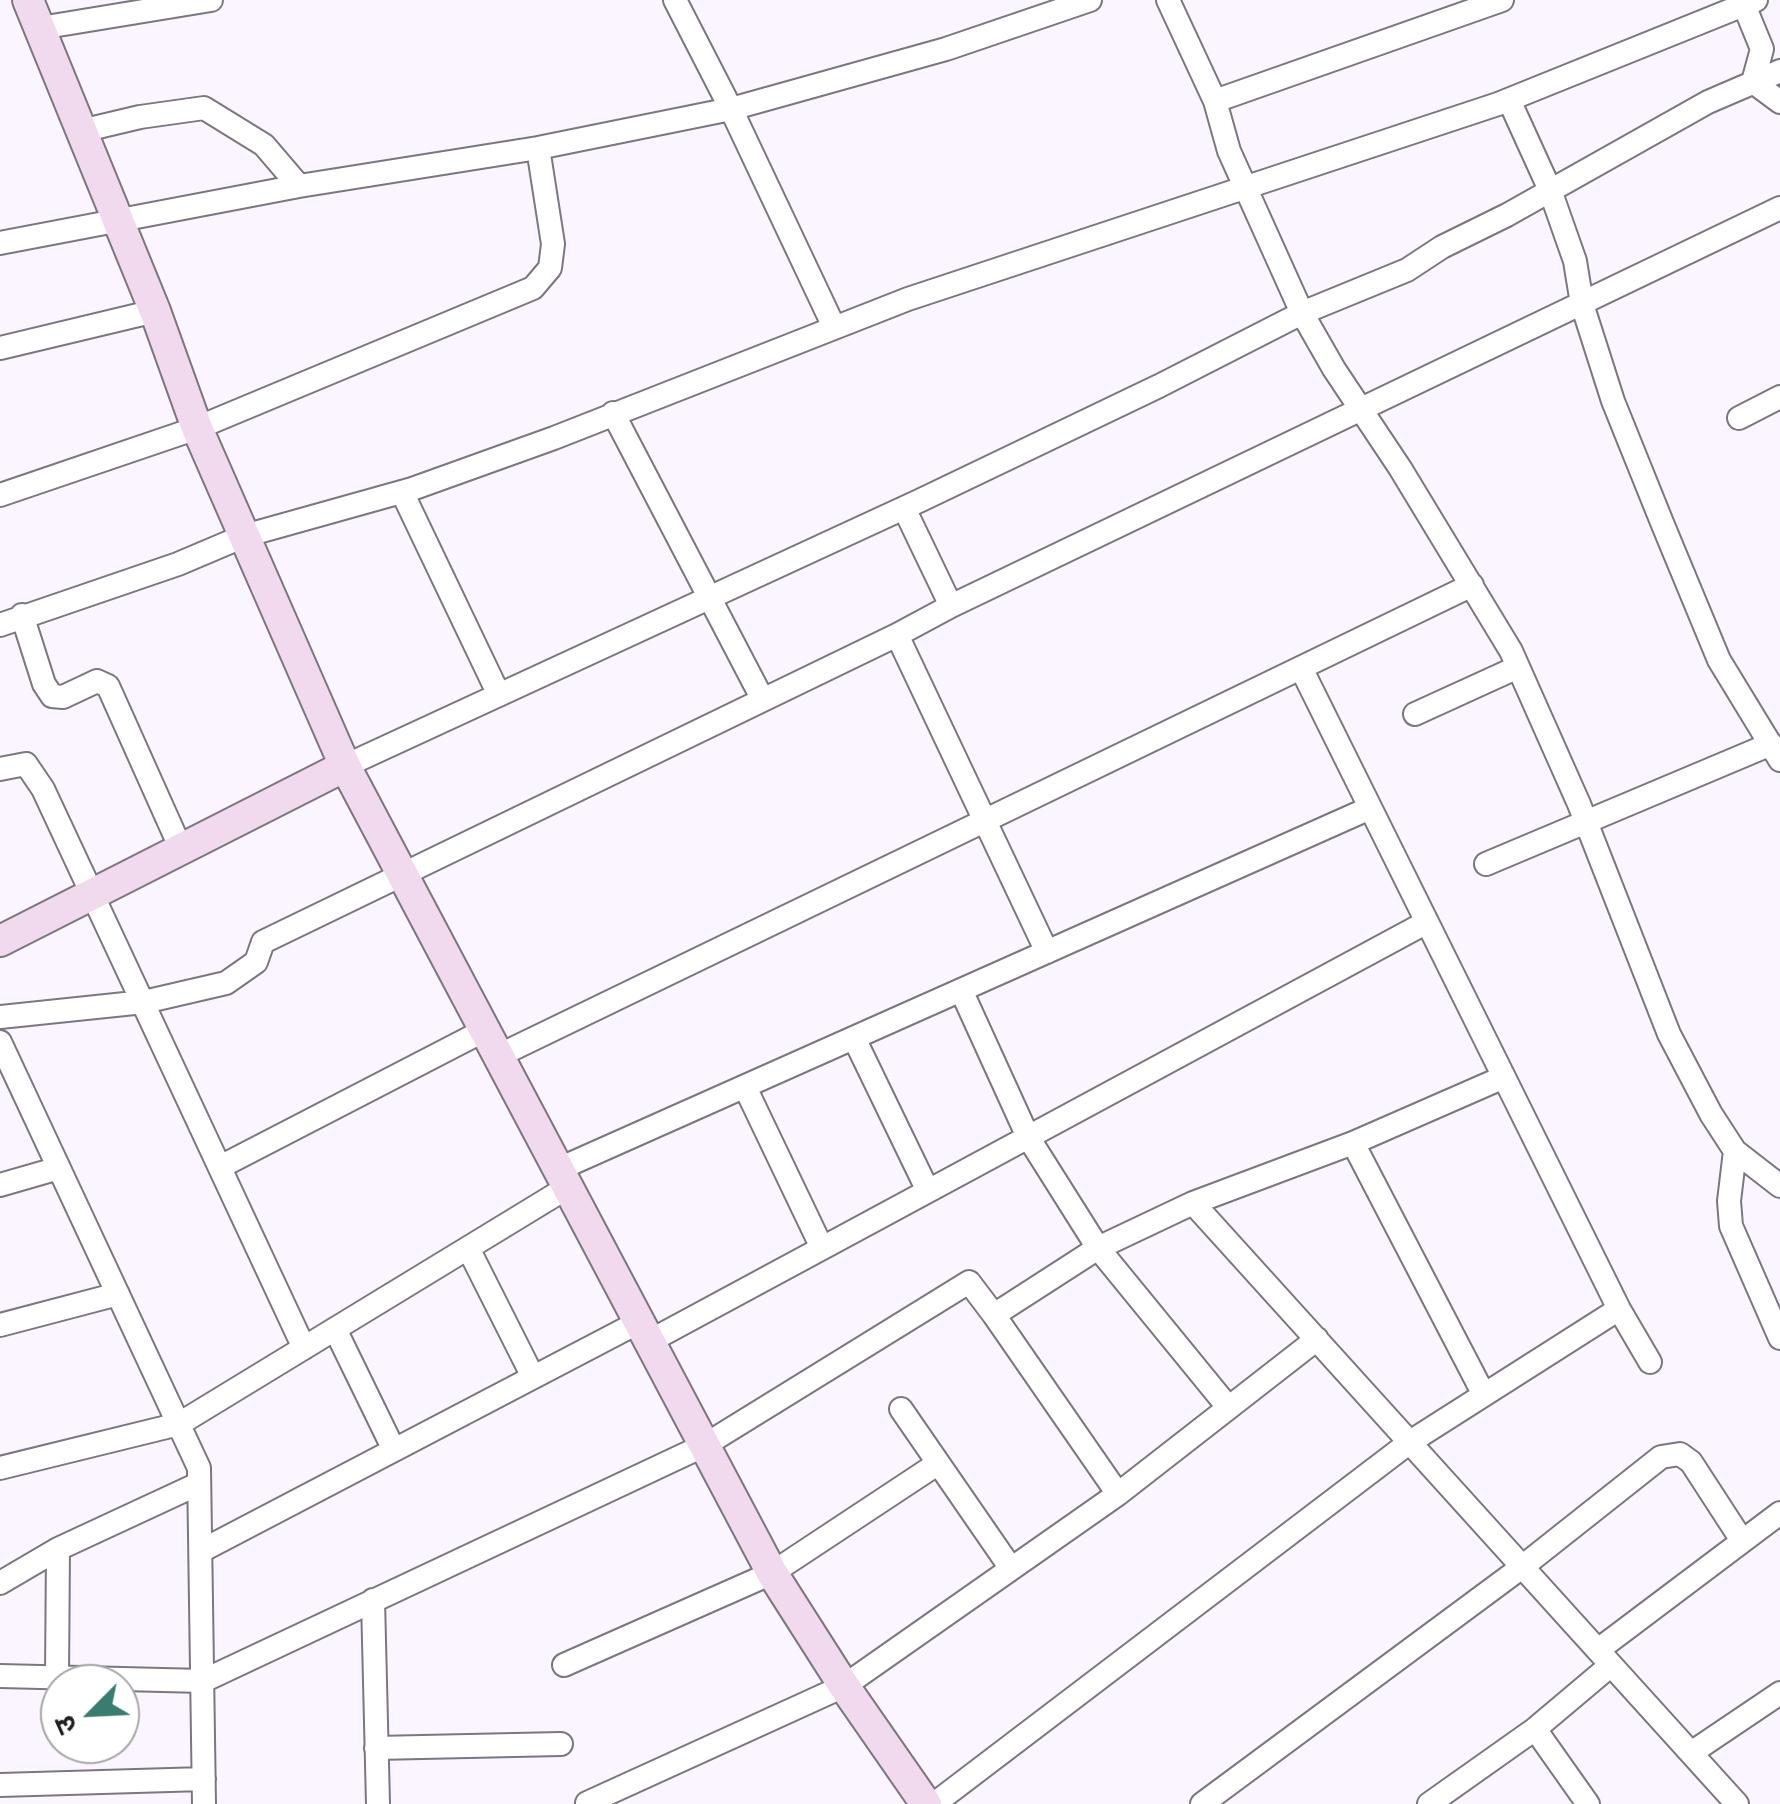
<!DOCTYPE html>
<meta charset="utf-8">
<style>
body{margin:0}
#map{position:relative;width:1780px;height:1804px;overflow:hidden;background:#faf5ff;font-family:Manrope,"Noto Sans Devanagari",sans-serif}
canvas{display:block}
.north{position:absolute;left:40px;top:1664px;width:100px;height:100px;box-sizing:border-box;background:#fff;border:2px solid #a6a5a7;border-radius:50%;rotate:246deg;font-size:28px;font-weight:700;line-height:40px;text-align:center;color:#211f23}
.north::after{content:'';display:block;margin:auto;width:35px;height:45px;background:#3a7d70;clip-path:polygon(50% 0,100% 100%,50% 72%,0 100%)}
</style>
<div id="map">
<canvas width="1780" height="1804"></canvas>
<div class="north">उ</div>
</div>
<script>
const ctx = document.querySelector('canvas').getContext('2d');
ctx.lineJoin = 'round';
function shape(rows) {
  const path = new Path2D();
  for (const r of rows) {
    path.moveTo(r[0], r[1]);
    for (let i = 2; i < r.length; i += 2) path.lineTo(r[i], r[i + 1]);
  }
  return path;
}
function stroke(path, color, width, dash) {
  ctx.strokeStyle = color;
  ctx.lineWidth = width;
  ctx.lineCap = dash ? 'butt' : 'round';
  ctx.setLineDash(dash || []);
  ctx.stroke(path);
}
const street = shape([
 [675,0,731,109,834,327],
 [1168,0,1215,101,1229,151,1302,313,1334,369,1400,468,1511,651,1579,804,1669,1034,1711,1114,1735,1151,1780,1186],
 [1742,0,1762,49,1753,82,1780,102],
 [40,28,211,0],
 [1509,100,1550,190,1575,261,1582,304,1613,401,1663,525,1719,660,1780,760],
 [1215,101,1502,0],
 [81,131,140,117,204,108,264,145,299,186],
 [0,243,299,186,538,148,731,109,946,49,1090,0],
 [0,348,155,311],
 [613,413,763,700],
 [1739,418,1780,397],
 [402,492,499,695],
 [0,495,197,428,533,288,550,268,553,244,538,148],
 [904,508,951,606],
 [22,615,44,684,52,696,63,697,97,681,108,686,181,849],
 [0,625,178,564,244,536,412,489,554,438,908,299,1498,104,1756,0],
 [897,635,1047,952],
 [1301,668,1619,1309,1650,1362],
 [1415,714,1518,667],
 [345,766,919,501,1159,386,1302,313,1407,270,1442,247,1507,215,1708,102,1780,71],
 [0,769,26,764,43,789,304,1348],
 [1486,864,1771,744],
 [961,990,1028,1137,1098,1248,1228,1407],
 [0,1017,144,1002,226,983,256,962,263,942,897,635,951,606,1780,208],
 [854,1038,928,1191],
 [0,1042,199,1468,204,1804],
 [498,1056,1472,585],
 [745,1087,822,1248],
 [1353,1143,1483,1393],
 [1735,1151,1729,1201,1731,1226,1780,1338],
 [220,1167,485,1030],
 [559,1169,1370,808],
 [0,1185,59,1168],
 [1193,1203,1737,1804],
 [469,1250,533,1377],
 [994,1315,1118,1494],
 [0,1325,118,1294],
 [335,1329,394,1450],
 [650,1341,1427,922],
 [901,1409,1010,1567],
 [0,1468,179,1424,568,1187],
 [201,1551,639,1322],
 [0,1583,58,1549,198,1484],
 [373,1600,378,1804],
 [1598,1650,1780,1513],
 [564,1665,772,1573,937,1464],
 [0,1676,203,1681,705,1445,969,1282,994,1315,1098,1248,1193,1203,1353,1143,1504,1077],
 [57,1677,58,1549],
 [1535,1729,1588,1804],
 [376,1748,561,1744],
 [1691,1753,1780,1693],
 [0,1785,204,1779],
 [587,1803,844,1686,1118,1494,1317,1339],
 [934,1804,1410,1442,1619,1309],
 [1202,1804,1522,1567,1661,1457,1680,1454,1691,1462,1741,1539],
 [1429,1804,1535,1729,1611,1665]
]);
const secondary = shape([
 [28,0,155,311,197,428,345,766,772,1573,844,1686,926,1804],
 [0,941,345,766]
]);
stroke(street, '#7b7680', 26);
stroke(secondary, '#7b7680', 34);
stroke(street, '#fff', 22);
stroke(secondary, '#f1daed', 30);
</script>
